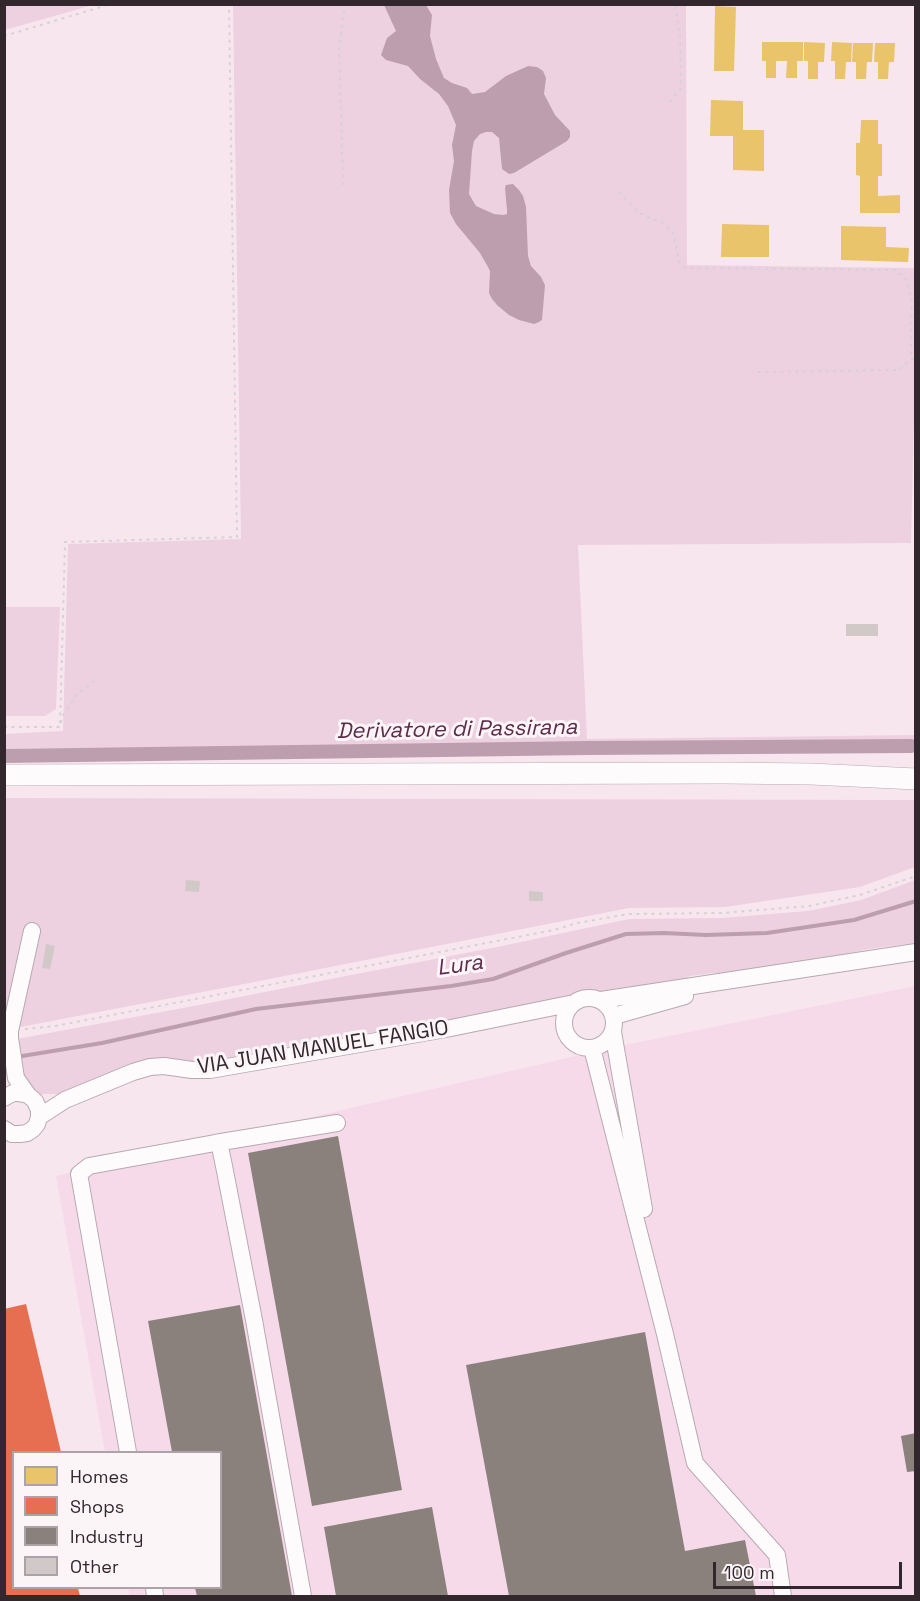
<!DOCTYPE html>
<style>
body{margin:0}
#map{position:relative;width:920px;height:1601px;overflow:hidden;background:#f8e6ef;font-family:"Space Grotesk",sans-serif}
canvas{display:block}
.frame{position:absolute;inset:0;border:6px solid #33272e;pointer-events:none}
.legend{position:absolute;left:12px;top:1451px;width:210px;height:138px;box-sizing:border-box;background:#fbf5f8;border:2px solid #aba3a7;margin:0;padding:8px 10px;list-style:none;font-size:18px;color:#33272e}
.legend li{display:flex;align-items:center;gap:12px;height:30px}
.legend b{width:30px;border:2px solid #aba3a7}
.scale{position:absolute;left:713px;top:1562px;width:189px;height:27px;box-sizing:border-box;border:3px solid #33272e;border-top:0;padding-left:8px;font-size:18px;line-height:21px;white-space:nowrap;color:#33272e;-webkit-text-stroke:4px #fbf5f8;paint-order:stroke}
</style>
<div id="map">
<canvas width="920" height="1601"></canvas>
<div class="frame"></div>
<ul class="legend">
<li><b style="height:16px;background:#e9c46a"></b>Homes</li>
<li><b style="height:16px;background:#e76f51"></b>Shops</li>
<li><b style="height:16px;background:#8a817c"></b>Industry</li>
<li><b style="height:16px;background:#d0c9c7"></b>Other</li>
</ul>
<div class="scale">100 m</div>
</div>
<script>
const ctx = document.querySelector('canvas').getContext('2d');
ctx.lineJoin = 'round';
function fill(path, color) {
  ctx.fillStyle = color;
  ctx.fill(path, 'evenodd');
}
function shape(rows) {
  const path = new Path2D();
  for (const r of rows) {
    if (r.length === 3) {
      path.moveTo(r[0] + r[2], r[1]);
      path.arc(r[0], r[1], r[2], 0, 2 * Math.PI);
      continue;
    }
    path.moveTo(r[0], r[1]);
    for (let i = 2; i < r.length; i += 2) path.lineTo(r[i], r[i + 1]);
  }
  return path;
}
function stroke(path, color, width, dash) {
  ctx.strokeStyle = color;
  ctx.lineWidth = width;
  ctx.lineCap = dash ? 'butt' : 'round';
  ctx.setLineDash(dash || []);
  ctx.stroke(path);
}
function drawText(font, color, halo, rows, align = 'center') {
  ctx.font = font + ' "Space Grotesk",sans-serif';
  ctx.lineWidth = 6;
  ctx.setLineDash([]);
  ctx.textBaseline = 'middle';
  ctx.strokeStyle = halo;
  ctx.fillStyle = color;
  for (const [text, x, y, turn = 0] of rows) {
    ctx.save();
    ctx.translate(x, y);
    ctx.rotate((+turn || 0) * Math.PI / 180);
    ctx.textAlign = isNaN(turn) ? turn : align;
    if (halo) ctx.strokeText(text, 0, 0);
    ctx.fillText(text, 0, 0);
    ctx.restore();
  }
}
const built = shape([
 [915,986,915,1596,130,1596,128,1588,220,1588,220,1452,105,1452,56,1176,615,1047]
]);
const green = shape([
 [5,4,93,4,93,5,5,30],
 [233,5,686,5,687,265,915,268,915,380,911,543,578,545,587,739,915,735,915,744,294,747,5,749,4,734,63,731,68,544,241,539],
 [4,607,60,607,56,709,45,716,5,716],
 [5,798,915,800,915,867,860,887,725,907,629,908,234,986,5,1030],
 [915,880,915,943,869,949,742,975,713,973,690,976,681,981,209,1064,191,1065,64,1094,32,1094,23,1086,17,1039,199,1005,351,975,497,947,629,919,722,918,808,911,861,900]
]);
const water = shape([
 [384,5,426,5,432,15,430,36,436,59,444,78,452,83,467,88,472,94,485,92,506,76,528,66,537,67,543,71,546,78,544,94,555,115,570,131,570,137,567,141,514,173,509,174,502,169,499,138,492,132,486,132,480,134,474,141,472,151,469,194,476,206,494,214,503,215,507,214,507,210,505,188,506,185,513,184,519,190,523,196,526,207,528,256,531,266,541,277,545,285,542,320,539,322,534,324,519,320,509,315,497,305,492,299,489,293,490,271,488,267,480,253,456,224,450,213,449,190,454,161,452,145,456,125,448,106,439,94,420,79,408,66,386,60,381,55,387,38,396,31]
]);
const homes = shape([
 [715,6,736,7,734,71,714,71],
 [762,42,803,42,803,61,797,61,797,78,786,78,787,61,776,61,776,78,766,78,766,61,762,61],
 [804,42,825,43,824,62,818,62,818,79,808,79,808,61,804,61],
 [832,42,852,43,851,62,846,62,845,79,835,79,835,61,831,61],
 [853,43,873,43,872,62,867,62,866,79,856,79,856,62,852,62],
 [875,43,895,43,894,62,889,62,888,79,878,79,878,62,874,62],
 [711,100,743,101,743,130,764,130,764,171,733,170,733,136,710,136],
 [861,120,878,120,878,144,882,144,882,176,878,176,878,196,900,195,900,213,860,213,860,176,856,175,856,143,860,143],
 [722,224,769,225,769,257,721,257],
 [841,226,886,227,886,247,909,248,908,262,841,260]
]);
const shops = shape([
 [26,1304,61,1452,14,1452,14,1588,78,1588,80,1596,4,1596,4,1309]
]);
const industry = shape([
 [338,1136,402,1490,312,1506,248,1153],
 [240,1305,292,1596,197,1596,195,1588,220,1588,220,1452,172,1452,148,1321],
 [645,1332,685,1551,745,1540,756,1596,509,1596,466,1365],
 [916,1433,916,1471,907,1472,901,1436],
 [432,1507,448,1596,336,1596,324,1527]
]);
const stream = shape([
 [16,1057,102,1043,256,1009,451,986,493,979,566,953,626,934,664,933,706,935,767,933,854,920,916,901]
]);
const canal = shape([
 [4,756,588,748,911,746]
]);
const building = shape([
 [846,624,878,624,878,636,846,636],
 [186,880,200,881,199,892,185,891],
 [529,891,543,892,543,901,529,901],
 [46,944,55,946,50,969,42,968]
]);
const path = shape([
 [4,36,111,4],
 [670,102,681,88,680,34,675,4],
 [343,185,339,47,345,4],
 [619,192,638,212,650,218,663,223,673,232,679,261,685,268,895,270,905,277,912,301,911,359,916,359],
 [758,372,899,370,911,359],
 [61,723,62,717,77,694,98,678],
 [916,724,916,752],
 [4,727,60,727,65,542,237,537,229,4],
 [25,1029,55,1026,554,930,577,923,629,914,722,913,809,906,860,895,916,876]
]);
const minor = shape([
 [589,1023,25],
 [601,1000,916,952],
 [614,1016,685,996],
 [613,1032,644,1209],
 [592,1048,665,1334,695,1463,777,1555,783,1596],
 [4,1098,13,1093,18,1093,28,1095],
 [39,1117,65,1100,133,1072,150,1067,164,1066,192,1070,210,1070,446,1029,574,1003],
 [4,1129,12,1134,20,1134,27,1133,33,1129,37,1124,39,1117,39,1110,35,1101,28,1095,16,1078,10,1038,10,1031,32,931],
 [215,1143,337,1123],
 [128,1452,79,1174,89,1166,215,1143,220,1147,224,1166,254,1320,303,1596],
 [154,1588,155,1596]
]);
const major = shape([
 [4,775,724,773,811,774,916,779]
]);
const streetNames = [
 ["VIA JUAN MANUEL FANGIO",323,1048,-9]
];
const waterNames = [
 ["Derivatore di Passirana",457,730,-1],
 ["Lura",460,966,-8]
];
fill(built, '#f7daea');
fill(green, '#eed1e0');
fill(water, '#bd9eaf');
fill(homes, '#e9c46a');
fill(shops, '#e76f51');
fill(industry, '#8a817c');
stroke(stream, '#bd9eaf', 4);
stroke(canal, '#bd9eaf', 14);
fill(building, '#d0c9c7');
stroke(minor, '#b7a9b0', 18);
stroke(major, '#b7a9b0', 22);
stroke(path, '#d6d2d4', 2, [3, 4.5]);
stroke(minor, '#fefbfd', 16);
stroke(major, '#fefbfd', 21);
drawText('21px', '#33272e', '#fbf5f8', streetNames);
drawText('italic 22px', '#5d2c4a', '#fbf5f8', waterNames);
</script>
